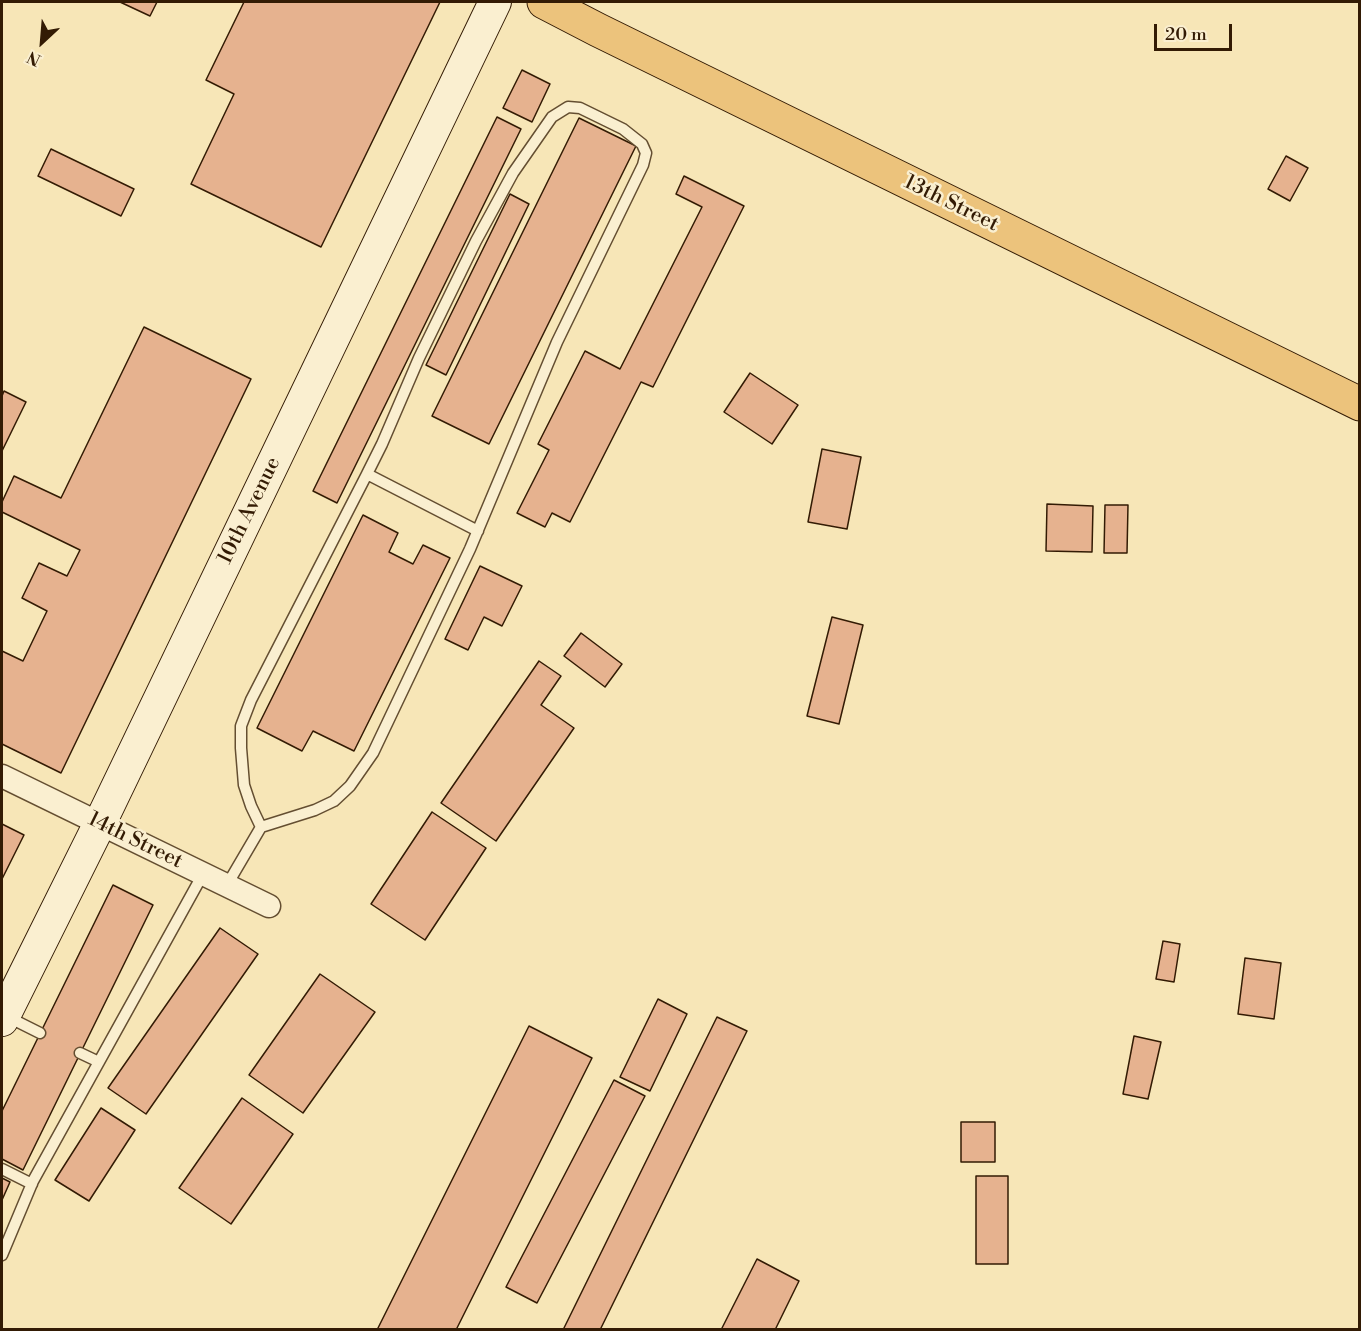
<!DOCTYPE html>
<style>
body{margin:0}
#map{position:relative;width:1361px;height:1331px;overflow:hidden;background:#f7e6b7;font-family:"Libre Bodoni",serif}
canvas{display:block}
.frame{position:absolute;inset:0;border:3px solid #331b04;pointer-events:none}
.north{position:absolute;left:12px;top:12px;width:60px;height:60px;-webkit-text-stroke:4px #faefd0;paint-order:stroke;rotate:206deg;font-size:16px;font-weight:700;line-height:24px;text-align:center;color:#331b04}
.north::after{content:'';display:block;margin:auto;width:21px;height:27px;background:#331b04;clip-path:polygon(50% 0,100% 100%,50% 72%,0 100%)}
.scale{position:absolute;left:1154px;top:24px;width:78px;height:27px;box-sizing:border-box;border:3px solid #331b04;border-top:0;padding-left:8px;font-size:18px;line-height:21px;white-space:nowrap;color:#331b04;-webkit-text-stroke:4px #faefd0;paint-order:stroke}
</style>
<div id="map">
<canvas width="1361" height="1331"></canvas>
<div class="frame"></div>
<div class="north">N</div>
<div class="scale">20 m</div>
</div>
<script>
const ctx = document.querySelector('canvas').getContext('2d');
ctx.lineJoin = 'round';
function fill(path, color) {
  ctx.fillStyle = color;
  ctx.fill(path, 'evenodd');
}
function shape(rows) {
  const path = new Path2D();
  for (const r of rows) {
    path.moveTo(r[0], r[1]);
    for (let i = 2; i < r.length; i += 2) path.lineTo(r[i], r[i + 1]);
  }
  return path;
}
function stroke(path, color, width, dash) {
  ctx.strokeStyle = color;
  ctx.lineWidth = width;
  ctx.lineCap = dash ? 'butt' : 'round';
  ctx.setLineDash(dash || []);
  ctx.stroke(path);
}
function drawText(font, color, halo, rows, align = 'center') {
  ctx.font = font + ' "Libre Bodoni",serif';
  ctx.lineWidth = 5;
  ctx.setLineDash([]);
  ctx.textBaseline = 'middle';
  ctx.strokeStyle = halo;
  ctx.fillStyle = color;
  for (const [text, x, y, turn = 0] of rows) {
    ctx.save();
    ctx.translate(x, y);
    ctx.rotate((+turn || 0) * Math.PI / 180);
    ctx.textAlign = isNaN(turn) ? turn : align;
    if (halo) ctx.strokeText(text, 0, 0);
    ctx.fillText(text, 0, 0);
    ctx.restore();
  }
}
const building = shape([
 [120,2,157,2,150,16,120,2],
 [244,2,440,2,321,247,191,184,234,94,206,80,244,2],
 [522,70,550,84,532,122,503,108,522,70],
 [497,117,521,129,337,503,313,491,497,117],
 [579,118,636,146,489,444,432,416,579,118],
 [51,149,134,189,121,216,38,176,51,149],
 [1286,156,1308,168,1290,201,1268,189,1286,156],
 [684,176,744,206,653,387,641,382,570,522,552,513,545,527,517,513,549,450,538,444,585,351,620,369,702,207,676,194,684,176],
 [510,194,529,204,446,375,426,365,510,194],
 [144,327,251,379,61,773,2,744,2,651,23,661,47,611,22,598,39,563,67,576,80,550,2,512,2,502,14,476,61,498,144,327],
 [750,373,798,405,772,444,724,412,750,373],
 [4,391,26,402,2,451,2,396,4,391],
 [822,449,861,457,847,529,808,522,822,449],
 [1047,504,1093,506,1092,552,1046,551,1047,504],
 [1105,505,1128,505,1127,553,1104,553,1105,505],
 [363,515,398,533,389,552,413,564,423,545,450,558,354,751,313,731,302,751,257,728,363,515],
 [480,566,522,586,502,626,484,617,468,650,445,639,480,566],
 [832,617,863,625,839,724,807,716,832,617],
 [581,633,622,664,605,687,564,656,581,633],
 [539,661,561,676,541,705,574,728,496,841,441,803,539,661],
 [432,812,486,848,425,940,371,904,432,812],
 [2,824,24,835,2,879,2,824],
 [113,885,153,905,23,1170,2,1159,2,1111,113,885],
 [220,928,258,954,146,1114,108,1088,220,928],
 [1163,941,1180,944,1174,982,1156,979,1163,941],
 [1245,958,1281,963,1274,1019,1238,1014,1245,958],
 [320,974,375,1012,303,1113,249,1075,320,974],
 [658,999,687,1014,650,1091,620,1077,658,999],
 [717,1017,747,1031,600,1330,563,1330,717,1017],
 [529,1026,592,1058,456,1330,377,1330,529,1026],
 [1134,1036,1161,1042,1148,1099,1123,1094,1134,1036],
 [614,1080,645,1096,537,1303,506,1287,614,1080],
 [242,1098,293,1134,231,1224,179,1188,242,1098],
 [101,1108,135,1130,89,1201,55,1180,101,1108],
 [961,1122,995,1122,995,1162,961,1162,961,1122],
 [976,1176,1008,1176,1008,1264,976,1264,976,1176],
 [2,1178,10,1182,2,1200,2,1178],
 [757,1259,799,1281,775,1330,721,1330,757,1259]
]);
const lane = shape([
 [261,827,251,806,244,785,241,748,241,726,251,700,367,474],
 [227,885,261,827,315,810,334,801,350,786,373,753,470,549,557,342,643,165,646,153,642,144,623,129,580,108,568,107,552,117,513,173,476,241,419,358,382,444,367,474,478,531],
 [8,1017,40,1033],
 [80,1053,99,1062],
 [2,1169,32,1184],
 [2,1255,33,1181,203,874]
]);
const street = shape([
 [2,776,269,906]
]);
const secondary = shape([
 [2,1020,100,823,495,2]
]);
const primary = shape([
 [544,2,598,30,1360,404]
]);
const streetNames = [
 ["13th Street",951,204,26],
 ["10th Avenue",250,511,-64],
 ["14th Street",135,841,26]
];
fill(building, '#e6b28f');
stroke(building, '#331b04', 1.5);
stroke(lane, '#644e31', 13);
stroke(street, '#644e31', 25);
stroke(secondary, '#331b04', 34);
stroke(primary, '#331b04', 35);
stroke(lane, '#faefd0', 10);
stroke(street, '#faefd0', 22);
stroke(secondary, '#faefd0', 32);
stroke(primary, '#ecc37c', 33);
drawText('21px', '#331b04', '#faefd0', streetNames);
</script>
